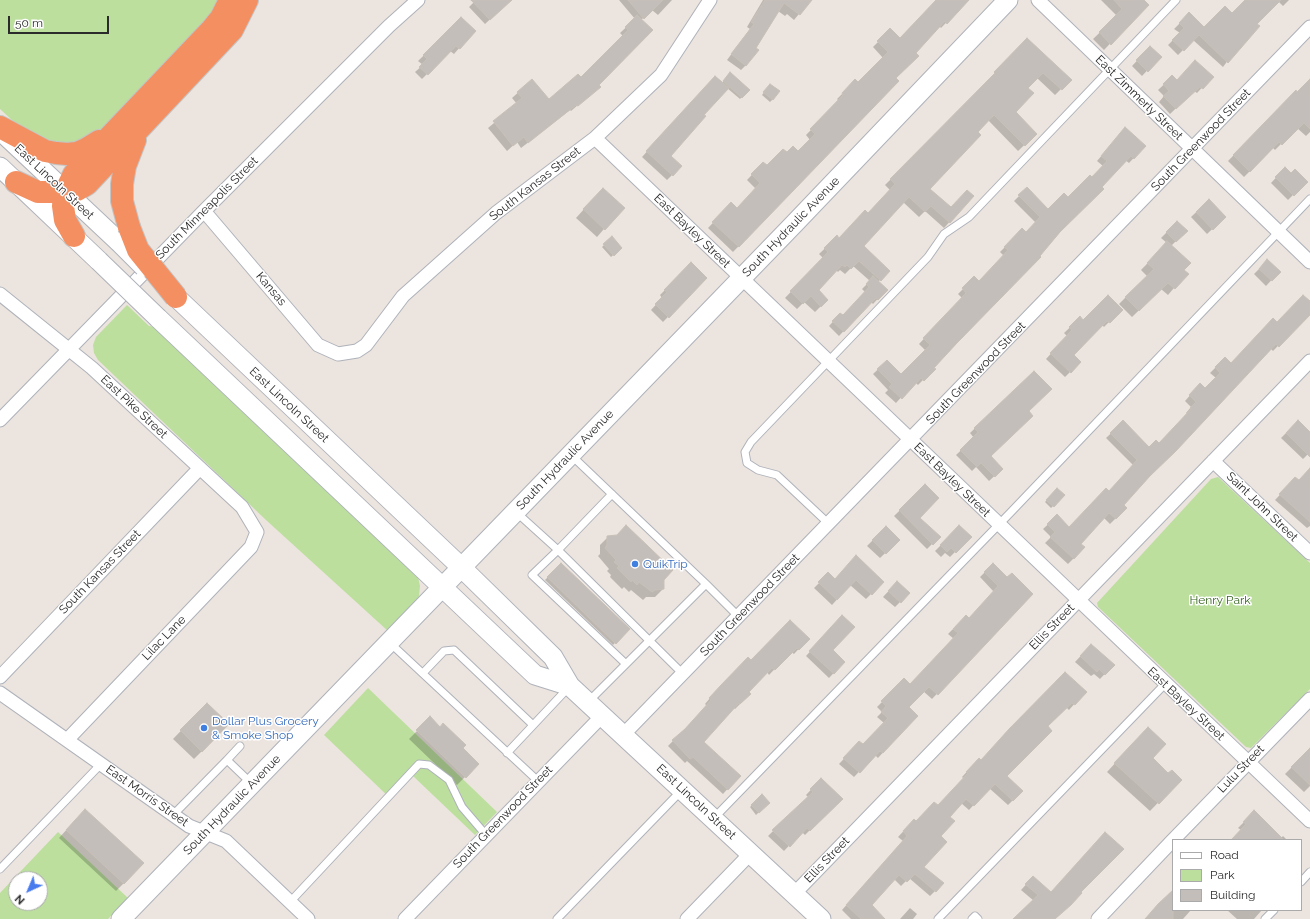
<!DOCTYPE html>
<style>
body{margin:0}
#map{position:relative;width:1310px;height:919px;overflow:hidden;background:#ece4de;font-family:Raleway,sans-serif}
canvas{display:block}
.legend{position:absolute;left:1172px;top:839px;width:130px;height:72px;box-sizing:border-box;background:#fff;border:1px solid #aaa;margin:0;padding:5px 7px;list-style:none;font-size:12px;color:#2b2b2b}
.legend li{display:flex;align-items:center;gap:8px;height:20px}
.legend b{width:20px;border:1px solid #aaa}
.north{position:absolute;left:8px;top:871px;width:40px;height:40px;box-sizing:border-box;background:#fff;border:1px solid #aaa;border-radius:50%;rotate:224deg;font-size:11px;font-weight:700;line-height:16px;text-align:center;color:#2b2b2b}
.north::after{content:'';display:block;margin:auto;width:14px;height:18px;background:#487bee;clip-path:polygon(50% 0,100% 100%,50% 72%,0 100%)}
.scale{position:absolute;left:8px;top:16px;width:101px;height:18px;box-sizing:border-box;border:2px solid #2b2b2b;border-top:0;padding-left:5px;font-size:12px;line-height:14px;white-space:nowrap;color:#2b2b2b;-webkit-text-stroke:3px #fff;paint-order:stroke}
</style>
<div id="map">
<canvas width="1310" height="919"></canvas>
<ul class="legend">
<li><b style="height:5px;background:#fff"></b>Road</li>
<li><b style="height:11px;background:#bcdf9e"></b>Park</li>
<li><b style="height:11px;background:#c4beba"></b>Building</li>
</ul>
<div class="north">N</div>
<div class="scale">50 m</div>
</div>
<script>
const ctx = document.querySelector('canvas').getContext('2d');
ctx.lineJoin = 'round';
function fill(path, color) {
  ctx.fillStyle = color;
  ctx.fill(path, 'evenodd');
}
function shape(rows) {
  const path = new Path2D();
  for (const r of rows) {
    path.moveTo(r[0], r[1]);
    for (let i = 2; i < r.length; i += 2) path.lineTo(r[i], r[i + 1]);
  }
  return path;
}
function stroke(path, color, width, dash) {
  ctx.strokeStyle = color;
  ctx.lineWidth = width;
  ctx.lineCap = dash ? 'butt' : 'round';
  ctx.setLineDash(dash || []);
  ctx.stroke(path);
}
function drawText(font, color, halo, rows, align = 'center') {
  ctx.font = font + ' Raleway,sans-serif';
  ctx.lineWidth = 3;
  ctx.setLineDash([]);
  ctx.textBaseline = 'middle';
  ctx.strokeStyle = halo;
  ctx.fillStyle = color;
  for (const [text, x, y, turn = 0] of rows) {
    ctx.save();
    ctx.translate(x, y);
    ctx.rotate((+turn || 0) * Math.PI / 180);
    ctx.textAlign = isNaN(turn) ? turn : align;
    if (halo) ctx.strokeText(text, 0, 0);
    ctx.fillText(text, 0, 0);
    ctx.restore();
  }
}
const green = shape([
 [0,0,219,0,215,8,181,49,92,141,58,148,28,135,0,109],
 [127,305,149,326,156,327,418,577,420,586,419,596,414,605,388,631,266,520,98,360,94,353,93,345,96,337],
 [1218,477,1310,563,1310,689,1251,748,1246,747,1098,607,1097,603,1211,479],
 [368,688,497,812,475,835,413,776,391,799,324,735],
 [58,832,128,898,108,919,0,919,0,893],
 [16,879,40,879,40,903,16,903]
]);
const shadow = shape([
 [476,0,511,0,485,24,469,7],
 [619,0,672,0,658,15,652,10,641,20,593,92,571,111,570,110,521,148,517,142,507,151,488,128,517,104,512,98,532,80,549,100,581,78,623,36,620,33,635,19],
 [763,0,804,0,808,3,794,20,787,14,785,16,778,11,746,65,741,70,727,60,750,29,747,27],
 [937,0,968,0,941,28,939,26,915,53,895,78,898,81,733,252,708,228,731,204,737,209,756,189,747,180,763,163,767,167,786,154,798,153,810,140,806,135,839,101,837,99,850,86,858,83,883,58,873,47,890,30,899,39],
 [1101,0,1142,0,1147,5,1104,50,1093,39,1117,16],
 [1246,0,1289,0,1283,6,1278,1,1255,24,1223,67,1193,40,1178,55,1168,45,1180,33,1174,29,1189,14,1204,28,1232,14],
 [461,19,474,31,454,54,450,51,422,79,415,72,423,65,418,61],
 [1027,40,1070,80,1055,95,1037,78,1027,88,1014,112,1036,134,1018,151,988,120,929,189,951,208,973,196,944,228,925,211,919,217,903,202,862,246,889,271,878,282,886,290,873,304,871,302,839,336,829,326,840,314,842,316,865,292,862,289,870,281,853,266,845,274,840,270,838,272,836,270,817,290,827,300,815,312,804,302,797,309,785,298,823,258,819,254,837,237,839,239,868,214,890,190,885,185,990,80,989,79],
 [1150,47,1160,57,1142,76,1132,66],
 [728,75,748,90,740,99,727,88,703,115,670,156,681,166,667,180,642,157,710,82,722,83],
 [1172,77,1177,81,1212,77,1197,93,1194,91,1170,114,1159,102,1164,96,1158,90],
 [1310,81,1310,132,1306,136,1297,128,1275,150,1273,148,1244,177,1228,161,1296,92,1297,93],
 [768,87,773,99,770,102,762,95],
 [1121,133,1145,146,1129,163,1125,160,1017,280,933,368,934,369,918,385,915,382,896,403,885,393,888,390,873,374,887,361,901,376,925,350,919,344,962,298,958,294,974,278,979,282,1004,256,1000,252,1017,235,1026,234,1036,223,1014,201,1027,188,1048,210,1068,199,1103,166,1097,161],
 [1285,168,1291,175,1306,182,1288,200,1271,183],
 [595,197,604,229,597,237,576,218],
 [1209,200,1225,217,1207,234,1191,217],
 [1177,222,1186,231,1171,246,1183,270,1174,288,1168,295,1161,289,1132,317,1119,304,1147,276,1141,270,1167,243,1161,238],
 [611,238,621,248,611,257,602,247],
 [691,264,706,278,663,322,651,310,662,298,660,295],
 [1262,266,1279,272,1266,286,1254,274],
 [1310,303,1310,313,1273,351,1271,349,1146,479,1123,505,1126,508,1110,524,1104,518,1080,544,1084,548,1068,564,1045,543,1051,537,1043,529,1057,516,1069,528,1109,492,1133,465,1106,438,1123,422,1149,448,1159,444,1187,414,1186,413,1191,407,1185,401,1200,384,1205,389,1216,378,1210,373,1225,358,1231,364,1277,324],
 [1121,310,1104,327,1102,325,1072,355,1080,362,1065,377,1046,359,1067,336,1064,333,1080,318,1083,321],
 [1034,372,1028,411,990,457,1002,469,989,481,976,467,972,471,956,455,974,438,970,433],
 [1298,421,1310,433,1310,452,1303,459,1281,438],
 [1310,470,1310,526,1307,528,1275,500,1291,483,1299,481],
 [925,486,918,518,939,537,927,549,894,516],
 [1057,489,1064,495,1051,508,1045,502],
 [886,527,899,540,880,558,867,546],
 [959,527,970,537,950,557,945,553,941,557,935,551],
 [608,537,663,580,663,589,655,597,646,597,643,600,631,590,629,592,624,587,622,589,610,577,611,575,607,571,609,569,598,556,600,554,600,545],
 [856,557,883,582,866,599,850,585,832,605,814,588,828,574,834,580],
 [561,564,628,629,613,645,545,580],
 [993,564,1007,579,1032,594,932,699,923,691,908,708,916,716,878,758,875,755,854,777,839,764,855,747,863,745,884,723,877,717,882,712,877,707,904,680,909,686,954,639,948,634,966,616,969,619,994,592,980,577],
 [897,582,909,593,895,607,883,597],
 [838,621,832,650,844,662,829,678,806,656],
 [808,639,794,654,791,652,769,675,767,672,748,692,750,694,735,709,733,707,702,742,739,776,723,794,687,761,685,763,668,746,707,706,705,704,716,691,751,662],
 [1091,645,1113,665,1100,679,1094,674,1091,676,1075,662],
 [1085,692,1069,710,1066,707,1046,726,1006,776,1022,791,1008,805,989,788,969,810,961,803,949,817,923,867,942,884,930,896,909,878,901,886,894,879,870,905,884,919,851,919,842,910,903,841,898,837,914,820,916,822,938,806,964,779,962,777,974,764,981,762],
 [199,712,202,751,194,759,173,739],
 [430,718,478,764,457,785,409,739],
 [1140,736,1151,758,1168,775,1180,780,1150,811,1107,772],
 [1310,749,1310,786,1304,792,1285,774],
 [821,779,841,799,805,835,802,832,784,851,768,836,808,797,806,795],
 [762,796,768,803,756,815,750,807],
 [1254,812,1281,838,1283,836,1287,840,1232,840,1241,830,1238,828],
 [77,818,124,883,116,891,59,838],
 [1033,877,1054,919,1015,919,1034,901,1021,890],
 [1173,891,1173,910,1191,910,1183,919,1147,919],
 [910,908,917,914,913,919,900,919],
 [1227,910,1262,910,1254,919,1237,919]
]);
const building = shape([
 [471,0,512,0,490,20,471,0],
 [628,0,663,0,644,19,628,0],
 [765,0,812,0,800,15,784,3,756,48,759,50,746,66,731,54,754,24,751,22,765,0],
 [936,0,969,0,947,24,945,21,916,53,919,56,896,78,899,81,739,247,712,222,731,202,737,208,760,183,751,174,763,162,767,165,783,149,787,152,793,146,798,151,815,134,810,129,843,95,842,93,855,79,858,82,888,52,877,41,890,28,900,38,936,0],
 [1114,0,1144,0,1149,5,1111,45,1099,32,1122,9,1114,0],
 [1245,0,1281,0,1257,24,1260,26,1228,63,1199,35,1184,51,1172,40,1184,28,1179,23,1189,12,1204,27,1225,6,1232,13,1245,0],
 [637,15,653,30,599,85,601,87,578,106,576,105,528,143,524,137,513,146,493,121,522,98,517,92,532,79,549,99,578,74,581,77,628,30,625,27,637,15],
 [461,17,476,31,460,49,456,46,428,75,419,67,427,59,423,55,461,17],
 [1027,38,1072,80,1062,90,1043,73,1028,88,1034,93,1016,112,1037,134,1025,146,994,115,978,132,981,135,930,189,951,207,967,190,974,196,950,223,931,206,925,212,909,197,864,246,890,271,881,281,859,261,851,269,847,265,845,267,842,265,819,290,828,300,821,307,811,296,803,304,790,291,828,252,824,248,837,235,839,238,865,210,868,213,895,184,890,179,995,73,994,72,1027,38],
 [1150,46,1162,57,1148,72,1136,60,1150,46],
 [1195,60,1214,77,1203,89,1200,87,1176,109,1163,96,1169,91,1163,84,1172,75,1177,80,1195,60],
 [730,72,750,90,742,98,723,81,730,72],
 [715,76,729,88,704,115,706,116,671,156,682,166,673,176,646,151,715,76],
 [1310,79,1310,129,1304,123,1282,145,1279,142,1250,172,1233,155,1296,90,1297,92,1310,79],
 [770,84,780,91,773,100,763,92,770,84],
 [1125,127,1146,146,1134,159,1131,156,1102,187,1104,189,1060,232,1040,256,1041,257,957,343,934,368,936,369,924,381,921,378,902,399,889,387,892,384,877,369,887,360,901,374,930,345,923,338,966,293,962,288,974,276,979,281,1008,250,1004,247,1022,228,1026,232,1040,217,1018,195,1027,187,1048,209,1064,193,1068,197,1090,175,1092,177,1107,161,1101,156,1125,127],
 [1285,167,1291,173,1295,169,1308,182,1294,196,1275,177,1285,167],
 [603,188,625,208,605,230,583,209,603,188],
 [1209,199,1226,217,1213,230,1196,212,1209,199],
 [1177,221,1188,231,1176,242,1166,232,1177,221],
 [612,236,622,248,614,256,603,244,612,236],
 [1167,241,1191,263,1184,270,1189,274,1175,289,1168,283,1139,311,1125,297,1154,269,1147,263,1167,241],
 [1267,259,1281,272,1272,281,1259,269,1267,259],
 [691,262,707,278,669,318,655,304,667,292,664,290,691,262],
 [873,276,888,290,878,300,876,298,844,332,832,321,840,313,843,315,869,287,866,284,873,276],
 [1108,295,1123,310,1110,323,1107,321,1074,355,1081,362,1071,373,1050,353,1072,330,1069,327,1080,316,1083,320,1108,295],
 [1303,295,1310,301,1310,315,1279,347,1276,344,1176,451,1150,476,1124,505,1127,508,1116,519,1109,513,1081,544,1085,547,1074,559,1050,537,1055,532,1047,524,1057,514,1069,527,1106,488,1109,491,1137,460,1110,433,1123,420,1149,447,1156,440,1159,443,1191,409,1190,408,1196,402,1189,395,1200,383,1205,388,1220,373,1215,367,1225,357,1231,363,1273,318,1277,322,1303,295],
 [1034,371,1052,389,1029,411,1033,416,991,456,1003,469,995,477,981,463,977,467,960,450,978,432,974,428,1034,371],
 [1298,420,1310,432,1310,457,1286,433,1298,420],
 [1310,468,1310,522,1279,494,1295,477,1299,480,1310,468],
 [925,484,939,498,920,518,941,537,933,545,899,510,925,484],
 [1057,488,1065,495,1054,507,1046,500,1057,488],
 [626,525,673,570,664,580,664,589,655,590,652,592,639,582,637,585,632,580,631,582,617,568,619,566,614,562,616,560,605,548,607,545,607,536,617,535,626,525],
 [959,525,972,537,956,553,951,548,947,552,940,545,959,525],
 [886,526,900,540,886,554,872,540,886,526],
 [856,555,884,582,872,595,856,580,837,600,818,582,828,572,835,579,856,555],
 [561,563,630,629,616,644,547,577,561,563],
 [993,563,1007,577,1012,573,1033,594,938,695,929,687,909,707,918,716,883,753,880,751,860,773,843,758,859,741,863,744,888,718,881,712,886,706,881,701,904,678,910,684,958,633,953,629,966,615,969,618,998,586,984,572,993,563],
 [897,581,910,593,901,603,888,591,897,581],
 [842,615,855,627,833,650,845,662,834,674,809,651,842,615],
 [790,620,810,639,799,650,797,648,775,670,772,668,749,692,751,694,740,704,739,703,704,742,741,776,728,790,693,757,690,759,672,740,685,729,711,700,709,698,721,685,748,657,751,660,790,620],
 [1091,644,1115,665,1105,675,1099,669,1097,672,1080,656,1091,644],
 [1065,672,1087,692,1075,705,1072,703,1048,726,1052,731,1007,776,1023,791,1013,801,995,784,974,806,966,799,950,817,955,821,941,836,947,842,924,867,944,883,936,892,915,874,907,882,899,875,872,905,885,919,861,919,846,905,907,836,903,831,914,819,916,821,934,802,938,805,968,773,966,772,979,758,981,760,1009,729,1065,672],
 [207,703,229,724,202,752,180,730,207,703],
 [430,716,440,727,443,723,466,745,463,748,479,764,466,778,416,730,430,716],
 [1148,727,1166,744,1153,758,1168,773,1172,770,1182,780,1159,804,1114,763,1148,727],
 [1310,748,1310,785,1291,767,1310,748],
 [821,778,843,799,810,831,807,828,790,847,772,830,813,792,810,789,821,778],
 [762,794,770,803,759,813,751,805,762,794],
 [85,809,144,863,124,884,66,830,85,809],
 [1254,810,1284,840,1231,840,1246,824,1243,822,1254,810],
 [1105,832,1124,849,1081,892,1082,893,1071,905,1055,919,1013,919,1038,895,1025,884,1033,876,1051,892,1105,832],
 [1173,890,1173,919,1145,919,1158,904,1173,890]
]);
const lane = shape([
 [571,455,706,584],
 [516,512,558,550,612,494],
 [829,524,777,475,758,470,747,463,745,452,751,442,928,257,944,234,969,217,1176,0],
 [389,642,538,781],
 [626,664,532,575,558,550,683,674],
 [423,673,444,651,454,650,533,725],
 [588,702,706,584,739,617],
 [507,753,569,687],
 [227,760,240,746],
 [173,815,227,760,252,784],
 [714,818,1011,512,1310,199],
 [0,869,101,764],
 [1301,882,1310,872],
 [290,902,419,764,429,765,449,780,462,807,486,835],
 [557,919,681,791],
 [938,919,1165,684],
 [972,919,975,916,978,919],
 [1265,919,1274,910]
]);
const street = shape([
 [1038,0,1310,262],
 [595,138,1310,821],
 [204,211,318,345,338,354,357,351,366,345,403,296,496,213,595,138,661,75,710,0],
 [0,294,92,368,242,507,257,532,251,547,67,740],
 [0,420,204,211,389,26,418,0],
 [1213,461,1310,553],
 [0,677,200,468],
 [0,693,189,826,226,841,308,919],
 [623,735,1310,27],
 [1173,840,1310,699],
 [794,894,1310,361],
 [405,919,602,716],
 [687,919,751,853],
 [1098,919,1173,840]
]);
const secondary = shape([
 [4,134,119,242],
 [0,167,99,261],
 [176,297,461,567,553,657,570,686,821,919],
 [158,318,535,675,570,686],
 [121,919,793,225,1008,0]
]);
const highway = shape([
 [0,127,45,151,56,153,67,154,77,153,86,149,99,141],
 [16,182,38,192,50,192,77,190,87,184,232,30,247,0],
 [129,227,122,201,122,184,125,166,135,140],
 [74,236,65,220,63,206,65,192,74,174,212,29,221,18,230,0]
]);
const secondaryBridge = shape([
 [119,242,144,267],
 [99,261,158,318]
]);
const highwayBridge = shape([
 [129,227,138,250,176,297]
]);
const markers = [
 [635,564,4,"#3f7fe0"],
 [204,728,4,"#3f7fe0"]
];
const streetNames = [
 ["East Zimmerly Street",1139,98,44],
 ["South Greenwood Street",1201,140,-46],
 ["East Lincoln Street",54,182,43],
 ["South Kansas Street",535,184,-38],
 ["South Minneapolis Street",207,208,-45],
 ["South Hydraulic Avenue",791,227,-46],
 ["East Bayley Street",692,231,44],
 ["Kansas",271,289,50],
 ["South Greenwood Street",976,373,-46],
 ["East Lincoln Street",289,405,43],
 ["East Pike Street",134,407,43],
 ["South Hydraulic Avenue",565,460,-46],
 ["East Bayley Street",952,480,44],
 ["Saint John Street",1262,507,44],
 ["South Kansas Street",100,572,-46],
 ["South Greenwood Street",750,605,-46],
 ["Ellis Street",1052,627,-46],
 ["Lilac Lane",164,638,-46],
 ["East Bayley Street",1186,704,43],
 ["Lulu Street",1241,769,-46],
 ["East Morris Street",147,796,35],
 ["East Lincoln Street",696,802,43],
 ["South Hydraulic Avenue",232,805,-46],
 ["South Greenwood Street",503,817,-46],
 ["Ellis Street",827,860,-46]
];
const shopNames = [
 ["QuikTrip",643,564],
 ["Dollar Plus Grocery",212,721],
 ["& Smoke Shop",212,735]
];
const parkNames = [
 ["Henry Park",1220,600]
];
fill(green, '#bcdf9e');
fill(shadow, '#0003');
fill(building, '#c4beba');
stroke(building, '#c7c0b7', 1);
stroke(lane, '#aeb2ba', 9);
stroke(street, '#aeb2ba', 15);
stroke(secondary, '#aeb2ba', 21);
stroke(highway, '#c4c4c4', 24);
stroke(lane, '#fff', 7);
stroke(street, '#fff', 13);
stroke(secondary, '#fff', 19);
stroke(highway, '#f48f61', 22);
stroke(secondaryBridge, '#aeb2ba', 21, []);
stroke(highwayBridge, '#c4c4c4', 24, []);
stroke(secondaryBridge, '#fff', 19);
stroke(highwayBridge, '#f48f61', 22);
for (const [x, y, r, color] of markers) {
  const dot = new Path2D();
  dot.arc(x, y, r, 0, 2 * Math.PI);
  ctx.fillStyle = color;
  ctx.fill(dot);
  stroke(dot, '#fff', 1.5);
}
drawText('12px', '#2b2b2b', '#fff', streetNames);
drawText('12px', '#366cbe', '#fff', shopNames, 'left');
drawText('12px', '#35631f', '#fff', parkNames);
</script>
